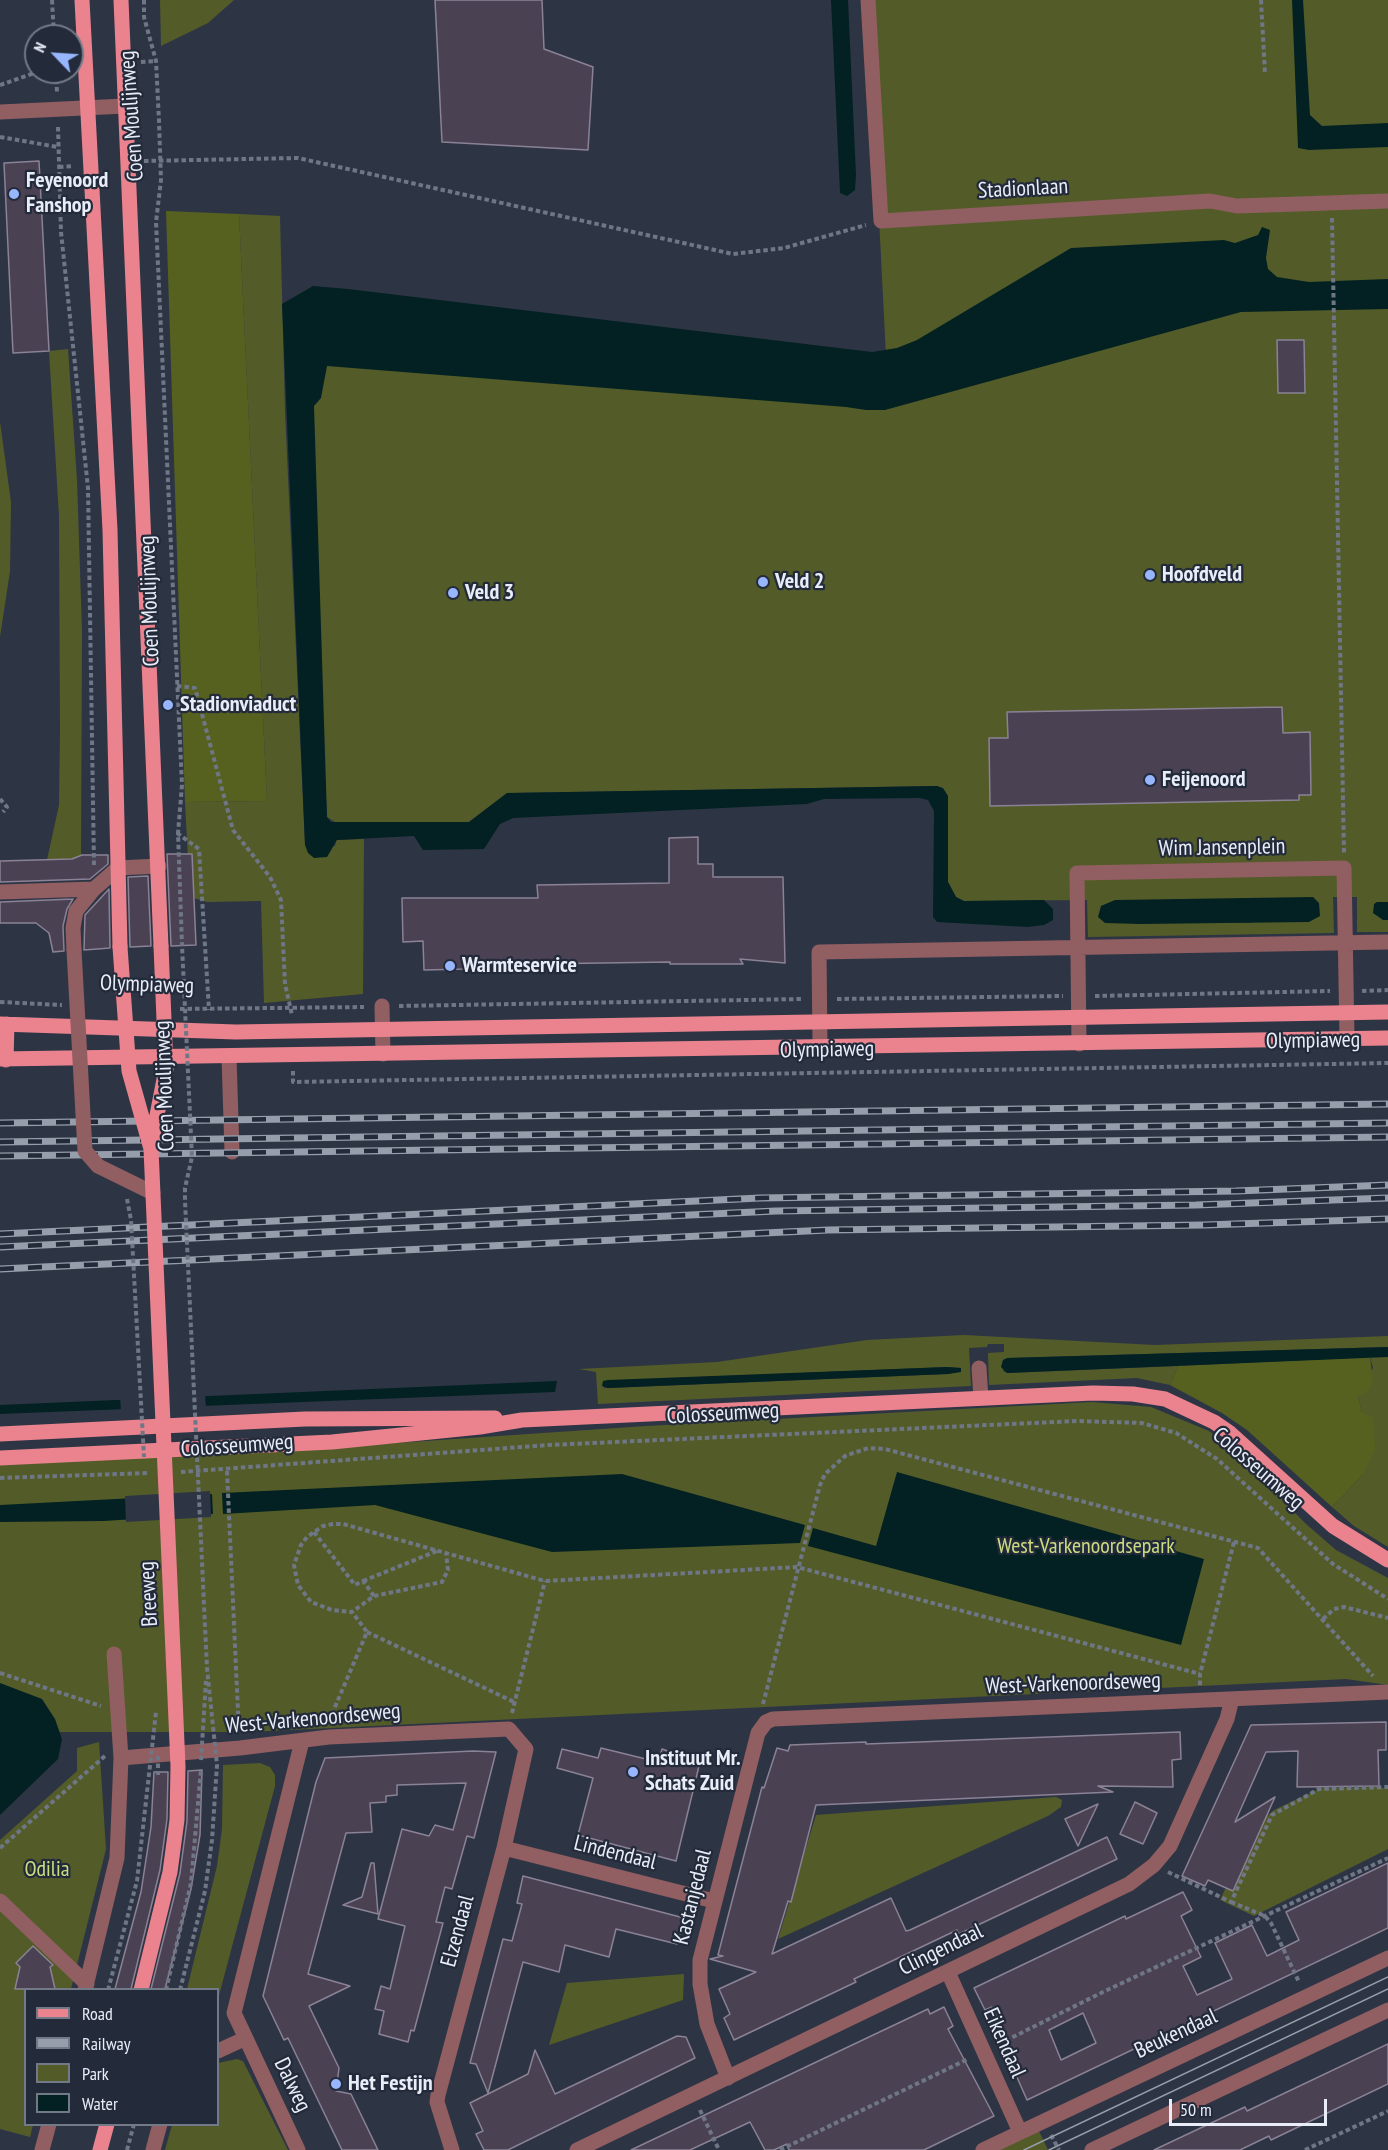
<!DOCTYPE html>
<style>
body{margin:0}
#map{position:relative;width:1388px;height:2150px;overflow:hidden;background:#2d3545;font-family:"PT Sans Narrow",sans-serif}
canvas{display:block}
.legend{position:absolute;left:24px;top:1988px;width:195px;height:138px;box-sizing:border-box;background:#232b3b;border:2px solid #727987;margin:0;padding:8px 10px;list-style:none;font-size:18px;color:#e8edf8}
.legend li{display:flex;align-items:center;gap:12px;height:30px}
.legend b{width:30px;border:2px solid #727987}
.north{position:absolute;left:24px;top:24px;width:60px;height:60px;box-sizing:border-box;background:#232b3b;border:2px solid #727987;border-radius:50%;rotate:295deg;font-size:16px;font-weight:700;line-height:24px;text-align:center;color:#e8edf8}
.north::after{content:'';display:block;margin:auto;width:21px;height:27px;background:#98b6fd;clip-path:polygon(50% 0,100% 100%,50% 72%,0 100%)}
.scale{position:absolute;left:1169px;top:2099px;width:158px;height:27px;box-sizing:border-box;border:3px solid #e8edf8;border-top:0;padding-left:8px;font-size:18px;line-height:21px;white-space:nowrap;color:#e8edf8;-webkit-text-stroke:4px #232b3b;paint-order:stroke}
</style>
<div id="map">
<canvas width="1388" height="2150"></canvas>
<ul class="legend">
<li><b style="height:8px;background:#ea838e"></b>Road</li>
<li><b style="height:8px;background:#979eab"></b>Railway</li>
<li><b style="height:16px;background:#535c28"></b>Park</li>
<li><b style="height:16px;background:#032122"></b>Water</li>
</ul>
<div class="north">N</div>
<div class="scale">50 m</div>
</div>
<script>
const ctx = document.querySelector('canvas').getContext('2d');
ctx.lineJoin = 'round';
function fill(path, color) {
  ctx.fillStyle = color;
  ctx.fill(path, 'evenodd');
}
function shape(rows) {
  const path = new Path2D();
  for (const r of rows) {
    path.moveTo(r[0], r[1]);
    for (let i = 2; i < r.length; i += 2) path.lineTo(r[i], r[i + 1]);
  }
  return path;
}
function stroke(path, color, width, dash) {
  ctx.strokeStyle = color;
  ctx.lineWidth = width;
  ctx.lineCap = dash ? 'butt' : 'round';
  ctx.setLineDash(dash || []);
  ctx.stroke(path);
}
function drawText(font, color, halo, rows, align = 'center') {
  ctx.font = font + ' "PT Sans Narrow",sans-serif';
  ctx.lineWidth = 4.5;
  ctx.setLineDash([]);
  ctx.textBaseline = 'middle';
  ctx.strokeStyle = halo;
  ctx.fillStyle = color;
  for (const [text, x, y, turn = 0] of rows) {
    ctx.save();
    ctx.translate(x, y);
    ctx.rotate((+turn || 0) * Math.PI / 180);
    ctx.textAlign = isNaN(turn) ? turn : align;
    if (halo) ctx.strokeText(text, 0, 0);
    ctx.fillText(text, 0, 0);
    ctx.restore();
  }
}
const green = shape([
 [160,0,234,0,208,23,161,46],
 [868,0,1388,0,1388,902,1377,903,1383,920,1388,920,1388,932,1357,932,1357,897,1333,897,1334,933,1088,937,1087,900,964,901,956,897,948,882,948,796,937,786,507,793,469,822,335,822,327,817,301,330,887,376],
 [1100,911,1259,921,1249,923],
 [239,214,280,216,285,412,305,845,335,846,336,840,364,839,363,994,264,1003,261,901,207,902,190,897,185,802,267,801],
 [68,349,77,480,82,631,81,855,73,859,47,860,59,805,60,730,59,516,49,351],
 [0,422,11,502,10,571,0,637],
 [964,1335,1155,1345,1388,1336,1388,1347,1007,1358,1003,1371,1007,1373,1178,1366,1170,1385,1137,1378,989,1385,988,1353,1004,1352,1004,1344,988,1344,987,1347,969,1348,971,1386,598,1404,596,1372,579,1369,717,1362,867,1340],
 [947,1367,961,1368,961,1371,948,1374,608,1388,604,1388,603,1381],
 [1370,1357,1388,1357,1388,1547,1354,1526,1332,1507,1363,1475,1362,1412,1358,1396,1373,1368],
 [1092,1402,1151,1407,1209,1431,1230,1447,1305,1523,1336,1550,1388,1578,1388,1685,1346,1679,248,1732,0,1732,0,1463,234,1454,646,1426],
 [99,1742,106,1849,71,1989,26,1990,26,2124,33,2125,30,2137,0,2129,0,1840,77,1771,77,1748],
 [260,1763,270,1767,275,1775,275,1786,218,1999,218,1990,187,1989,217,1866,222,1829,223,1765],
 [1378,1787,1388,1789,1388,1849,1254,1916,1220,1900,1254,1827,1274,1810,1321,1788],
 [1056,1797,1062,1800,1061,1807,1048,1816,778,1939,816,1815],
 [684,1974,683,2000,549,2045,567,1983],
 [237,2059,243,2061,288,2150,165,2150,172,2125,218,2124,218,2063],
 [1038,2129,1048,2150,994,2150]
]);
const forest = shape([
 [166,211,239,214,267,801,185,802],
 [1370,1357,1373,1382,1367,1392,1358,1396,1362,1412,1373,1418,1375,1449,1363,1475,1332,1507,1247,1430,1222,1413,1170,1385,1178,1366]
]);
const water = shape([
 [831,0,848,0,856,175,855,190,847,196,840,193],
 [1292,0,1303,0,1310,115,1322,126,1388,123,1388,147,1309,150,1298,148],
 [1262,227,1270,230,1266,258,1268,269,1277,277,1309,282,1388,279,1388,309,1241,312,885,410,866,410,846,407,327,366,321,398,314,406,327,817,331,822,469,822,507,793,937,786,943,788,948,796,948,882,956,897,964,901,1044,900,1053,909,1053,920,1044,925,1028,927,937,922,933,917,934,811,928,800,919,798,824,799,807,804,513,818,500,824,484,849,423,850,414,836,337,840,327,857,314,858,308,853,305,845,282,304,313,286,348,289,872,352,897,348,917,340,1071,248,1224,240,1235,243,1258,235],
 [1313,897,1319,903,1320,916,1309,922,1140,924,1105,923,1098,917,1101,906,1115,900],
 [1377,902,1388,902,1388,920,1383,920,1373,913,1374,904],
 [1388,1347,1388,1357,1007,1373,1001,1367,1003,1360,1007,1358],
 [947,1367,961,1368,961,1372,948,1374,608,1388,602,1386,603,1381,608,1380],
 [557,1381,555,1392,0,1414,0,1405],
 [897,1472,1204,1559,1181,1645,808,1546,813,1528,876,1546],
 [622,1474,805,1525,800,1543,552,1552,375,1505,223,1514,222,1493],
 [212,1494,213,1514,104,1521,0,1522,0,1505],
 [0,1683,42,1699,55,1719,62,1739,58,1759,0,1815]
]);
const pier = shape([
 [205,1394,206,1408,121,1411,120,1397],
 [210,1491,211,1517,126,1522,125,1496]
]);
const building = shape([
 [435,0,542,0,544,49,593,67,588,150,442,142,435,0],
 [39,161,49,351,13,353,4,163,39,161],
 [1277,340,1304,340,1305,393,1278,393,1277,340],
 [1282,707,1283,733,1310,732,1311,795,1299,795,1299,800,990,806,989,738,1008,738,1007,712,1282,707],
 [698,837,698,864,713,864,713,877,783,877,785,963,740,959,743,964,670,964,670,962,466,965,466,969,424,970,423,941,403,942,402,898,538,898,537,885,669,883,669,838,698,837],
 [167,854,192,854,196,945,171,946,167,854],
 [82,855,108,855,108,864,90,879,0,882,0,861,72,859,82,855],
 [148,876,151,946,130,947,128,877,148,876],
 [109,889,110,948,84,950,85,915,109,889],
 [73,899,67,909,63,926,64,951,53,952,49,933,36,923,0,923,0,902,73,899],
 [1386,1722,1386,1750,1378,1750,1379,1786,1297,1787,1298,1751,1266,1752,1235,1822,1275,1797,1233,1891,1208,1880,1205,1886,1182,1876,1251,1725,1386,1722],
 [1180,1732,1181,1759,1172,1760,1173,1787,1098,1786,1113,1792,816,1805,791,1902,788,1901,772,1954,891,1898,906,1931,910,1930,1107,1837,1117,1859,959,1934,957,1930,934,1941,854,1979,856,1982,734,2040,724,2018,730,2014,719,1989,756,1972,710,1959,723,1956,718,1955,732,1901,762,1787,764,1788,777,1748,788,1751,790,1745,866,1742,866,1744,1180,1732],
 [601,1748,658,1762,662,1749,700,1762,676,1861,578,1835,593,1778,557,1768,562,1749,598,1758,601,1748],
 [473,1751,496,1752,474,1838,467,1836,452,1889,445,1887,436,1922,443,1923,414,2031,411,2030,408,2042,379,2034,384,2011,375,2009,381,1986,390,1989,405,1926,378,1919,402,1829,429,1836,435,1825,453,1830,466,1783,397,1785,397,1795,386,1796,386,1802,370,1803,372,1832,346,1833,308,1974,350,1986,309,2006,339,2068,336,2091,351,2094,378,2150,342,2150,288,2038,284,2040,263,1996,316,1782,325,1758,473,1751],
 [202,1770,200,1835,191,1889,165,1989,151,1989,180,1873,187,1821,188,1771,202,1770],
 [154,1772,168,1772,167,1819,160,1870,131,1989,115,1989,141,1892,151,1827,154,1772],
 [1135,1802,1157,1813,1143,1844,1120,1834,1135,1802],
 [1098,1804,1078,1846,1065,1819,1098,1804],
 [371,1863,374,1863,378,1914,343,1905,362,1897,371,1863],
 [1388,1863,1388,1928,1027,2100,1016,2075,1021,2072,992,2007,985,2010,974,1988,1125,1916,1126,1919,1183,1892,1192,1910,1181,1916,1201,1957,1183,1966,1197,1995,1232,1979,1215,1943,1252,1925,1267,1956,1299,1940,1286,1912,1388,1863],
 [1083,2013,1096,2043,1061,2060,1049,2030,1083,2013],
 [523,1876,684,1918,677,1944,616,1929,609,1957,565,1945,559,1972,523,1962,488,2093,476,2064,470,2063,503,1939,512,1941,522,1904,517,1903,523,1876],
 [33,1946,53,1965,50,1967,55,1989,15,1989,20,1967,16,1963,33,1946],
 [944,2007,953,2026,948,2029,994,2116,924,2150,789,2150,787,2144,774,2150,765,2150,750,2122,690,2150,631,2150,928,2009,930,2014,944,2007],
 [677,2036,686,2037,695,2058,508,2150,484,2150,476,2134,483,2131,470,2103,528,2074,535,2050,555,2094,677,2036],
 [1388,2044,1388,2084,1271,2140,1269,2136,1240,2150,1154,2150,1245,2107,1247,2111,1388,2044]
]);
const path = shape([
 [52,0,54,36],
 [144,0,144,17,156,61,159,121,161,180,156,222,182,785,178,833,182,945],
 [1261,0,1265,74],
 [141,62,156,61],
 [56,72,57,92],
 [0,85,37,72],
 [58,127,61,232,88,488,94,865],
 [0,137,58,147],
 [144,161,298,158,733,254,784,248,866,225],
 [59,167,73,166],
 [1332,218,1344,853],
 [177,686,195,688,233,830,270,877,281,900,285,984,292,1015],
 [0,799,7,807,3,812],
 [177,833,199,849,209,1010],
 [1362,991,1388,990],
 [1095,996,1330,991],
 [837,999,1063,996],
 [0,1002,62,1005],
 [399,1006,802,999],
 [180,1009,364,1007],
 [293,1071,293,1082,1388,1063],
 [227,1471,239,1733],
 [181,1472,549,1445,1077,1421,1142,1423,1176,1433,1217,1459,1333,1564,1388,1599],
 [0,1478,149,1473],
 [314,1532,355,1585,363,1581,374,1596,352,1612],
 [363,1581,437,1551],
 [374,1596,442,1582,448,1570,446,1553],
 [1323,1619,1334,1609,1344,1607,1388,1618],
 [367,1632,514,1702],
 [0,1673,101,1706],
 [1200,1685,1200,1674,1234,1542],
 [763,1704,820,1485,825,1474,845,1456,868,1448,885,1449,1258,1548,1373,1676],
 [512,1713,545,1581],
 [329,1721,367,1632,352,1612,332,1610,311,1602,298,1585,294,1565,301,1545,307,1537,323,1526,333,1524,343,1524,545,1581,797,1567,1200,1674],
 [0,1848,105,1756],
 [1168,1872,1231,1902,1272,1815,1319,1789,1388,1787],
 [1231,1902,1265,1916,1271,1923,1299,1982],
 [166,1990,191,1883,201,1769],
 [999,2044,1103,1992,1388,1858],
 [700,2110,719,2150],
 [1051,2135,1059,2150],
 [127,2150,134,2124],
 [780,2150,968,2059],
 [1305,2150,1388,2111]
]);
const minor = shape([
 [868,0,881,221,1210,201,1237,206,1388,201],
 [0,112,125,106],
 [0,892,94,889],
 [74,950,73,928,76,911,94,889,118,868,159,866],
 [382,1006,383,1054],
 [1079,1044,1077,873,1344,868,1347,1038],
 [820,1046,819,952,1388,942],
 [229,1057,232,1152],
 [979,1368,981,1398],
 [121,1758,240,1748,329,1737,509,1729,526,1749,504,1848,438,2095,437,2102,452,2150],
 [504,1848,714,1901],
 [0,1901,87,1984],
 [948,1972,1020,2132],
 [85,1990,117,1858,121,1758,114,1654],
 [218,2051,244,2039],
 [728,2078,707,2024,700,1984,700,1960,758,1733,766,1722,773,1719,1388,1692],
 [42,2150,49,2124],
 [153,2150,160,2124],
 [298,2150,234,2013,302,1741],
 [577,2150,1129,1884,1154,1865,1170,1846,1227,1719,1232,1699],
 [983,2150,1388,1958],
 [1092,2150,1388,2010]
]);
const major = shape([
 [82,0,110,530,120,947],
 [121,0,161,946],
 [0,1024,236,1032,1388,1012],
 [0,1059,1388,1038],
 [6,1060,7,1024],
 [0,1434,305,1419,495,1418],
 [0,1458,332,1442,480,1427,522,1420,1093,1393,1133,1394,1165,1399,1214,1422,1230,1433,1333,1526,1388,1560],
 [100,2150,107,2124]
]);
const tram = shape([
 [1024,2150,1388,1977],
 [1049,2150,1388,1989]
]);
const rail = shape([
 [0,1123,1388,1104],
 [0,1142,1388,1123],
 [0,1156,1388,1137],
 [0,1234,760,1198,1236,1191,1388,1185],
 [0,1247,776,1211,1196,1205,1388,1198],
 [0,1269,828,1230,1204,1225,1388,1219]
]);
const pathBridge = shape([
 [127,1199,131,1220,144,1457],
 [158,1756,158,1775],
 [201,1760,206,1681],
 [108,1990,137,1881,156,1712],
 [180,1990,205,1891,212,1840,217,1765,207,1668,185,1201,185,1188,192,1157,182,945]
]);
const minorBridge = shape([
 [74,950,85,1151,98,1166,153,1193]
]);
const majorBridge = shape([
 [120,947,129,1071,151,1149,178,1766,177,1820,170,1872,141,1990],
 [151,1146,166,1069,161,946]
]);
const markers = [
 [14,194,6,"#98b6fd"],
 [1150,575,6,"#98b6fd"],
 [763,582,6,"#98b6fd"],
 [453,593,6,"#98b6fd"],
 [168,705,6,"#98b6fd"],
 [1150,780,6,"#98b6fd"],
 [450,966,6,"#98b6fd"],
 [633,1772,6,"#98b6fd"],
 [336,2084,6,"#98b6fd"]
];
const streetNames = [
 ["Coen Moulijnweg",132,116,-94],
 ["Stadionlaan",1023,189,-3],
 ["Coen Moulijnweg",150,601,-92],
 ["Wim Jansenplein",1222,848,-1],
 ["Olympiaweg",147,985,2],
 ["Olympiaweg",1313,1041,-1],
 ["Olympiaweg",827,1050,-1],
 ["Coen Moulijnweg",165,1086,-92],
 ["Colosseumweg",723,1414,-3],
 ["Colosseumweg",237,1446,-4],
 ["Colosseumweg",1258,1469,41],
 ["Breeweg",149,1594,-93],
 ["West-Varkenoordseweg",1073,1684,-2],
 ["West-Varkenoordseweg",313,1719,-5],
 ["Lindendaal",615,1853,14],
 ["Kastanjedaal",693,1897,-76],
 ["Elzendaal",458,1931,-75],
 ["Clingendaal",941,1950,-26],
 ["Beukendaal",1176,2034,-25],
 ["Eikendaal",1004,2043,66],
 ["Dalweg",292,2085,64]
];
const poiNames = [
 ["Feyenoord",26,181],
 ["Fanshop",26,206],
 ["Hoofdveld",1162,575],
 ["Veld 2",775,582],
 ["Veld 3",465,593],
 ["Stadionviaduct",180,705],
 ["Feijenoord",1162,780],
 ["Warmteservice",462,966],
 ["Instituut Mr.",645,1759],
 ["Schats Zuid",645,1784],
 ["Het Festijn",348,2084]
];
const parkNames = [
 ["West-Varkenoordsepark",1086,1547],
 ["Odilia",47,1870]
];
fill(green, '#535c28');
fill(forest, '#566120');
fill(water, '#032122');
fill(pier, '#2d3545');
fill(building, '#4a4153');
stroke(building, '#8b8296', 1.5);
stroke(path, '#6f7685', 4, [4.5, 3]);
stroke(minor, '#915e62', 15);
stroke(major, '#ea838e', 15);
stroke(tram, '#979eab', 1.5);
stroke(rail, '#979eab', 7);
stroke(rail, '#232b3b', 4.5, [14]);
stroke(pathBridge, '#6f7685', 4, [4.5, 3]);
stroke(minorBridge, '#915e62', 15);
stroke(majorBridge, '#ea838e', 15);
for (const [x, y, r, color] of markers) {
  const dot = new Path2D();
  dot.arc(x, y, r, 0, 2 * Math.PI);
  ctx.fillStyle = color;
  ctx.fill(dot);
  stroke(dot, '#232b3b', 2);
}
drawText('22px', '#e8edf8', '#232b3b', streetNames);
drawText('bold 22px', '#e8edf8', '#232b3b', poiNames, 'left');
drawText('22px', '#ccdd81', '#232b3b', parkNames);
</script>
